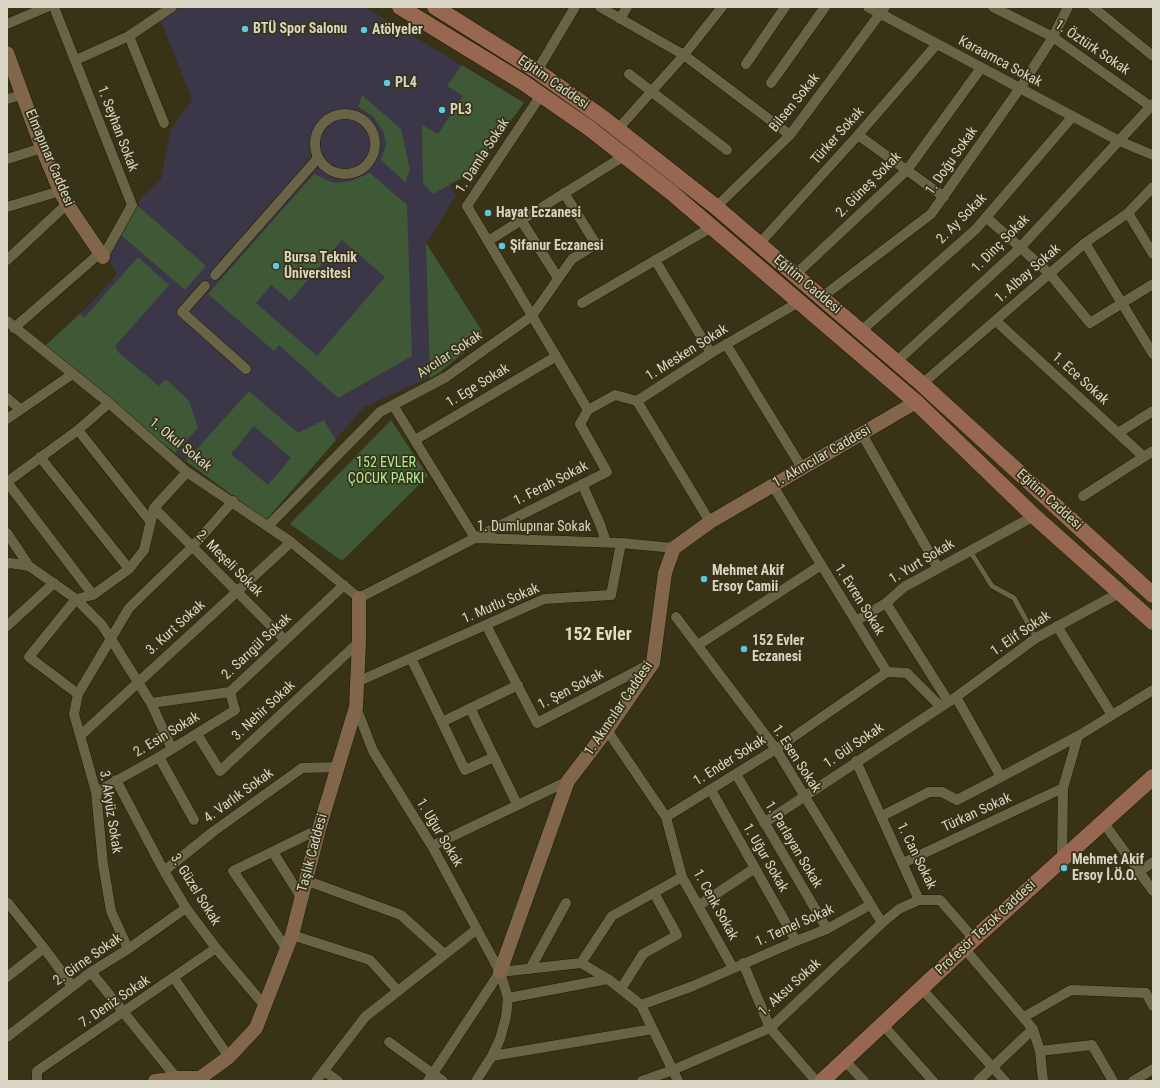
<!DOCTYPE html>
<meta charset="utf-8">
<style>
body{margin:0}
#map{position:relative;width:1160px;height:1088px;overflow:hidden;background:#383317;font-family:"Roboto Condensed",sans-serif}
canvas{display:block}
.frame{position:absolute;inset:0;border:8px solid #d8d5c4;pointer-events:none}
</style>
<div id="map">
<canvas width="1160" height="1088"></canvas>
<div class="frame"></div>
</div>
<script>
const ctx = document.querySelector('canvas').getContext('2d');
ctx.lineJoin = 'round';
function fill(path, color) {
  ctx.fillStyle = color;
  ctx.fill(path, 'evenodd');
}
function shape(rows) {
  const path = new Path2D();
  for (const r of rows) {
    if (r.length === 3) {
      path.moveTo(r[0] + r[2], r[1]);
      path.arc(r[0], r[1], r[2], 0, 2 * Math.PI);
      continue;
    }
    path.moveTo(r[0], r[1]);
    for (let i = 2; i < r.length; i += 2) path.lineTo(r[i], r[i + 1]);
  }
  return path;
}
function stroke(path, color, width, dash) {
  ctx.strokeStyle = color;
  ctx.lineWidth = width;
  ctx.lineCap = dash ? 'butt' : 'round';
  ctx.setLineDash(dash || []);
  ctx.stroke(path);
}
function drawText(font, color, halo, rows, align = 'center') {
  ctx.font = font + ' "Roboto Condensed",sans-serif';
  ctx.lineWidth = 3.5;
  ctx.setLineDash([]);
  ctx.textBaseline = 'middle';
  ctx.strokeStyle = halo;
  ctx.fillStyle = color;
  for (const [text, x, y, turn = 0] of rows) {
    ctx.save();
    ctx.translate(x, y);
    ctx.rotate((+turn || 0) * Math.PI / 180);
    ctx.textAlign = isNaN(turn) ? turn : align;
    if (halo) ctx.strokeText(text, 0, 0);
    ctx.fillText(text, 0, 0);
    ctx.restore();
  }
}
const education = shape([
 [182,7,365,7,524,103,472,172,450,185,456,196,426,243,482,331,481,338,439,373,364,407,266,520,175,453,45,346,92,302,117,274,108,258,141,198,161,179,171,129,192,100,161,21]
]);
const green = shape([
 [462,65,524,103,472,172,433,194,423,183,422,125,438,134,463,96,447,86],
 [362,95,401,129,410,170,405,182,381,160,386,145,384,133,373,116,358,107],
 [370,173,407,205,412,356,338,398,279,345,274,351,208,294,314,174,334,183,351,181],
 [342,240,385,277,317,356,256,303,271,285,290,301],
 [137,205,206,266,185,290,121,235],
 [426,243,482,331,481,338,439,373,430,378],
 [138,257,169,285,115,346,119,353,159,386,166,379,189,401,198,428,175,453,45,346,80,314,84,318],
 [249,391,298,433,324,420,336,440,266,520,186,461],
 [254,426,291,458,268,485,231,454],
 [391,420,428,476,342,561,290,524]
]);
const lane = shape([
 [970,551,992,586,1014,598,1036,638]
]);
const street = shape([
 [54,7,132,205,103,257],
 [600,7,684,55,790,135],
 [868,7,1119,141,1153,155],
 [993,7,1053,37,1150,106],
 [1093,7,1153,56],
 [620,19,627,7],
 [7,24,47,7],
 [129,36,164,123],
 [76,60,129,36,172,7],
 [746,64,785,7],
 [537,71,575,7],
 [629,74,727,150],
 [771,83,825,7],
 [7,99,22,95],
 [345,144,30],
 [618,129,684,55,722,7],
 [858,135,944,197],
 [7,159,42,148],
 [7,207,60,191],
 [716,207,790,135,885,7],
 [1128,213,1153,254],
 [986,217,1050,274,1090,323,1153,284],
 [521,220,558,278],
 [488,241,624,156],
 [1085,243,1153,354],
 [759,244,858,135,937,44],
 [7,260,67,204],
 [655,260,711,353],
 [215,275,318,158],
 [795,275,907,170,981,68],
 [205,286,182,312,246,369],
 [822,297,931,214,1020,88,1053,37,1068,7],
 [582,303,712,227],
 [7,321,109,403,187,472,291,542,359,598,475,538,621,543,674,548],
 [996,321,1144,457],
 [14,328,100,253],
 [861,331,976,229,1073,116],
 [726,344,802,468],
 [896,362,1017,251,1153,104],
 [922,384,1085,243,1128,213,1153,187],
 [7,398,20,409],
 [637,401,710,522],
 [393,405,475,538,607,472,580,424,588,410,467,206,541,95],
 [588,410,615,395,637,401,711,353,799,302],
 [7,419,71,375],
 [78,430,150,521],
 [1118,433,1153,411],
 [862,434,938,568],
 [415,440,555,357],
 [40,457,129,569],
 [7,482,93,595],
 [7,482,78,430,109,403],
 [582,484,600,524,606,542],
 [773,486,887,672,907,673,940,706],
 [1083,496,1153,451],
 [154,508,285,640],
 [268,526,380,412,446,377,532,316,572,259,596,244,564,193],
 [7,533,29,566],
 [7,564,10,563,29,566,76,599,93,595,129,569,144,550,154,508,187,472],
 [676,617,776,749,882,923],
 [856,621,886,603],
 [486,625,537,723,652,663],
 [7,626,54,583],
 [1057,626,1112,715],
 [698,645,821,565],
 [411,658,442,722,518,685],
 [357,682,544,599,611,595,621,543],
 [78,694,29,657,76,599,102,625,111,639,151,703,172,749],
 [956,697,1001,777,1078,736,1153,690],
 [948,701,886,603,904,587,1034,516],
 [151,703,230,692,344,585],
 [356,707,373,751,432,846,500,972,508,998,506,1017,500,1039,492,1056,476,1081],
 [470,708,517,804],
 [442,722,465,770,494,757],
 [607,730,666,817,682,877,733,968],
 [197,734,220,771,359,642],
 [81,735,291,542],
 [159,757,194,820],
 [856,761,919,900,940,900,974,939],
 [736,774,827,929],
 [116,780,164,871,186,908,216,948,264,1005],
 [711,790,796,941],
 [96,792,159,757,235,710,230,692],
 [882,816,929,792,942,792,957,800,1001,777],
 [666,817,776,749,887,672],
 [1103,822,1153,891],
 [764,823,956,697,1036,638,1121,592],
 [432,846,568,781],
 [273,852,301,897],
 [1062,858,1063,788,1078,736],
 [903,863,1063,788],
 [164,871,214,831,302,768,338,767],
 [1139,872,1153,862],
 [305,880,401,915,444,954],
 [7,904,8,903,44,948,72,986],
 [698,906,755,868],
 [292,935,370,960,398,991],
 [286,948,233,871,319,829],
 [964,948,1033,1029,1040,1051,1043,1081],
 [128,949,111,911,103,864,96,792,74,714,78,694,129,608,192,547,233,501],
 [581,963,612,916,682,877],
 [743,963,770,1028,816,1081],
 [530,969,566,903],
 [91,972,179,1081],
 [500,972,581,963,608,979,641,1005,678,1081],
 [7,977,44,948],
 [174,978,229,1057],
 [921,988,1005,1081],
 [621,989,643,954,677,935,654,893],
 [508,998,608,979],
 [641,1005,693,986,796,941,827,929,870,905],
 [1024,1017,1071,990,1146,993,1153,1006],
 [883,1025,933,1081],
 [7,1037,91,972,128,949,186,908],
 [389,1042,443,1081],
 [1040,1051,1092,1045,1113,1081],
 [492,1056,653,1029],
 [845,1061,864,1081],
 [324,1071,338,1081],
 [37,1081,37,1071,216,948],
 [316,1081,365,1017,477,929],
 [428,1081,500,972],
 [642,1081,673,1070,770,1028,882,923,899,909,919,900],
 [978,1081,1033,1029],
 [1133,1081,1153,1069]
]);
const secondary = shape([
 [7,53,42,148,60,191,67,204,103,257],
 [500,972,568,781,607,730,653,663,665,573,674,548,710,522,916,402],
 [200,1078,229,1057,256,1028,292,935,319,829,356,707,359,642,359,598],
 [155,1081,178,1078,200,1078,203,1081]
]);
const primary = shape([
 [400,7,524,83,589,128,672,193,916,402,1034,516,1153,622],
 [435,7,537,71,603,118,716,207,922,384,1153,595],
 [822,1081,974,939,1153,777]
]);
const markers = [
 [245,29,4,"#5dc7e8"],
 [364,30,4,"#5dc7e8"],
 [387,83,4,"#5dc7e8"],
 [442,110,4,"#5dc7e8"],
 [488,213,4,"#5dc7e8"],
 [502,246,4,"#5dc7e8"],
 [276,266,4,"#5dc7e8"],
 [704,579,4,"#5dc7e8"],
 [744,649,4,"#5dc7e8"],
 [1064,868,4,"#5dc7e8"]
];
const poiNames = [
 ["BTÜ Spor Salonu",253,29],
 ["Atölyeler",372,30],
 ["PL4",395,83],
 ["PL3",450,110],
 ["Hayat Eczanesi",496,213],
 ["Şifanur Eczanesi",510,246],
 ["Bursa Teknik",284,258],
 ["Üniversitesi",284,274],
 ["Mehmet Akif",712,571],
 ["Ersoy Camii",712,587],
 ["152 Evler",752,641],
 ["Eczanesi",752,657],
 ["Mehmet Akif",1072,860],
 ["Ersoy İ.Ö.O.",1072,876]
];
const streetNames = [
 ["1. Öztürk Sokak",1092,48,34],
 ["Karaamca Sokak",1000,62,28],
 ["Eğitim Caddesi",553,83,35],
 ["Bilsen Sokak",795,103,-51],
 ["1. Seyhan Sokak",117,129,69],
 ["Türker Sokak",838,136,-48],
 ["1. Damla Sokak",483,156,-57],
 ["Elmapınar Caddesi",49,158,67],
 ["1. Doğu Sokak",952,161,-55],
 ["2. Güneş Sokak",869,185,-45],
 ["2. Ay Sokak",962,219,-45],
 ["1. Dinç Sokak",1001,244,-45],
 ["1. Albay Sokak",1028,274,-41],
 ["Eğitim Caddesi",807,285,40],
 ["1. Mesken Sokak",687,353,-32],
 ["Avcılar Sokak",450,355,-33],
 ["1. Ece Sokak",1080,379,42],
 ["1. Ege Sokak",478,386,-31],
 ["1. Okul Sokak",180,445,39],
 ["1. Akıncılar Caddesi",822,457,-30],
 ["1. Ferah Sokak",551,484,-27],
 ["Eğitim Caddesi",1049,500,42],
 ["1. Dumlupınar Sokak",534,527],
 ["1. Yurt Sokak",922,562,-31],
 ["2. Meşeli Sokak",229,564,45],
 ["1. Evren Sokak",859,600,58],
 ["1. Mutlu Sokak",501,604,-23],
 ["3. Kurt Sokak",176,628,-42],
 ["1. Elif Sokak",1021,634,-34],
 ["2. Sarıgül Sokak",257,647,-43],
 ["1. Şen Sokak",571,690,-27],
 ["1. Akıncılar Caddesi",619,709,-56],
 ["3. Nehir Sokak",264,711,-43],
 ["2. Esin Sokak",167,735,-31],
 ["1. Gül Sokak",854,746,-34],
 ["1. Esen Sokak",796,759,57],
 ["1. Ender Sokak",730,761,-32],
 ["4. Varlık Sokak",239,796,-36],
 ["3. Akyüz Sokak",110,812,81],
 ["Türkan Sokak",977,813,-25],
 ["1. Uğur Sokak",439,833,59],
 ["1. Parlayan Sokak",793,845,59],
 ["Taşlık Caddesi",313,853,-75],
 ["1. Can Sokak",916,856,64],
 ["1. Uğur Sokak",765,858,60],
 ["3. Güzel Sokak",195,890,58],
 ["1. Cenk Sokak",715,905,61],
 ["1. Temel Sokak",795,926,-24],
 ["Profesör Tezok Caddesi",986,928,-43],
 ["2. Girne Sokak",88,960,-35],
 ["1. Aksu Sokak",790,988,-42],
 ["7. Deniz Sokak",115,1002,-34]
];
const parkNames = [
 ["152 EVLER",386,463],
 ["ÇOCUK PARKI",386,479]
];
const districtNames = [
 ["152 Evler",598,635]
];
fill(education, '#3b3748');
fill(green, '#3f5836');
stroke(lane, '#201a00', 6);
stroke(street, '#201a00', 11);
stroke(secondary, '#201a00', 15);
stroke(primary, '#201a00', 17);
stroke(lane, '#6a6447', 5);
stroke(street, '#6a6447', 10);
stroke(secondary, '#81664c', 14);
stroke(primary, '#986752', 16);
for (const [x, y, r, color] of markers) {
  const dot = new Path2D();
  dot.arc(x, y, r, 0, 2 * Math.PI);
  ctx.fillStyle = color;
  ctx.fill(dot);
  stroke(dot, '#383317', 1.5);
}
drawText('bold 14px', '#d8d5c4', '#383317', poiNames, 'left');
drawText('14px', '#d8d5c4', '#383317', streetNames);
drawText('14px', '#aeea99', '#383317', parkNames);
drawText('bold 18px', '#e3dcbb', '#383317', districtNames);
</script>
